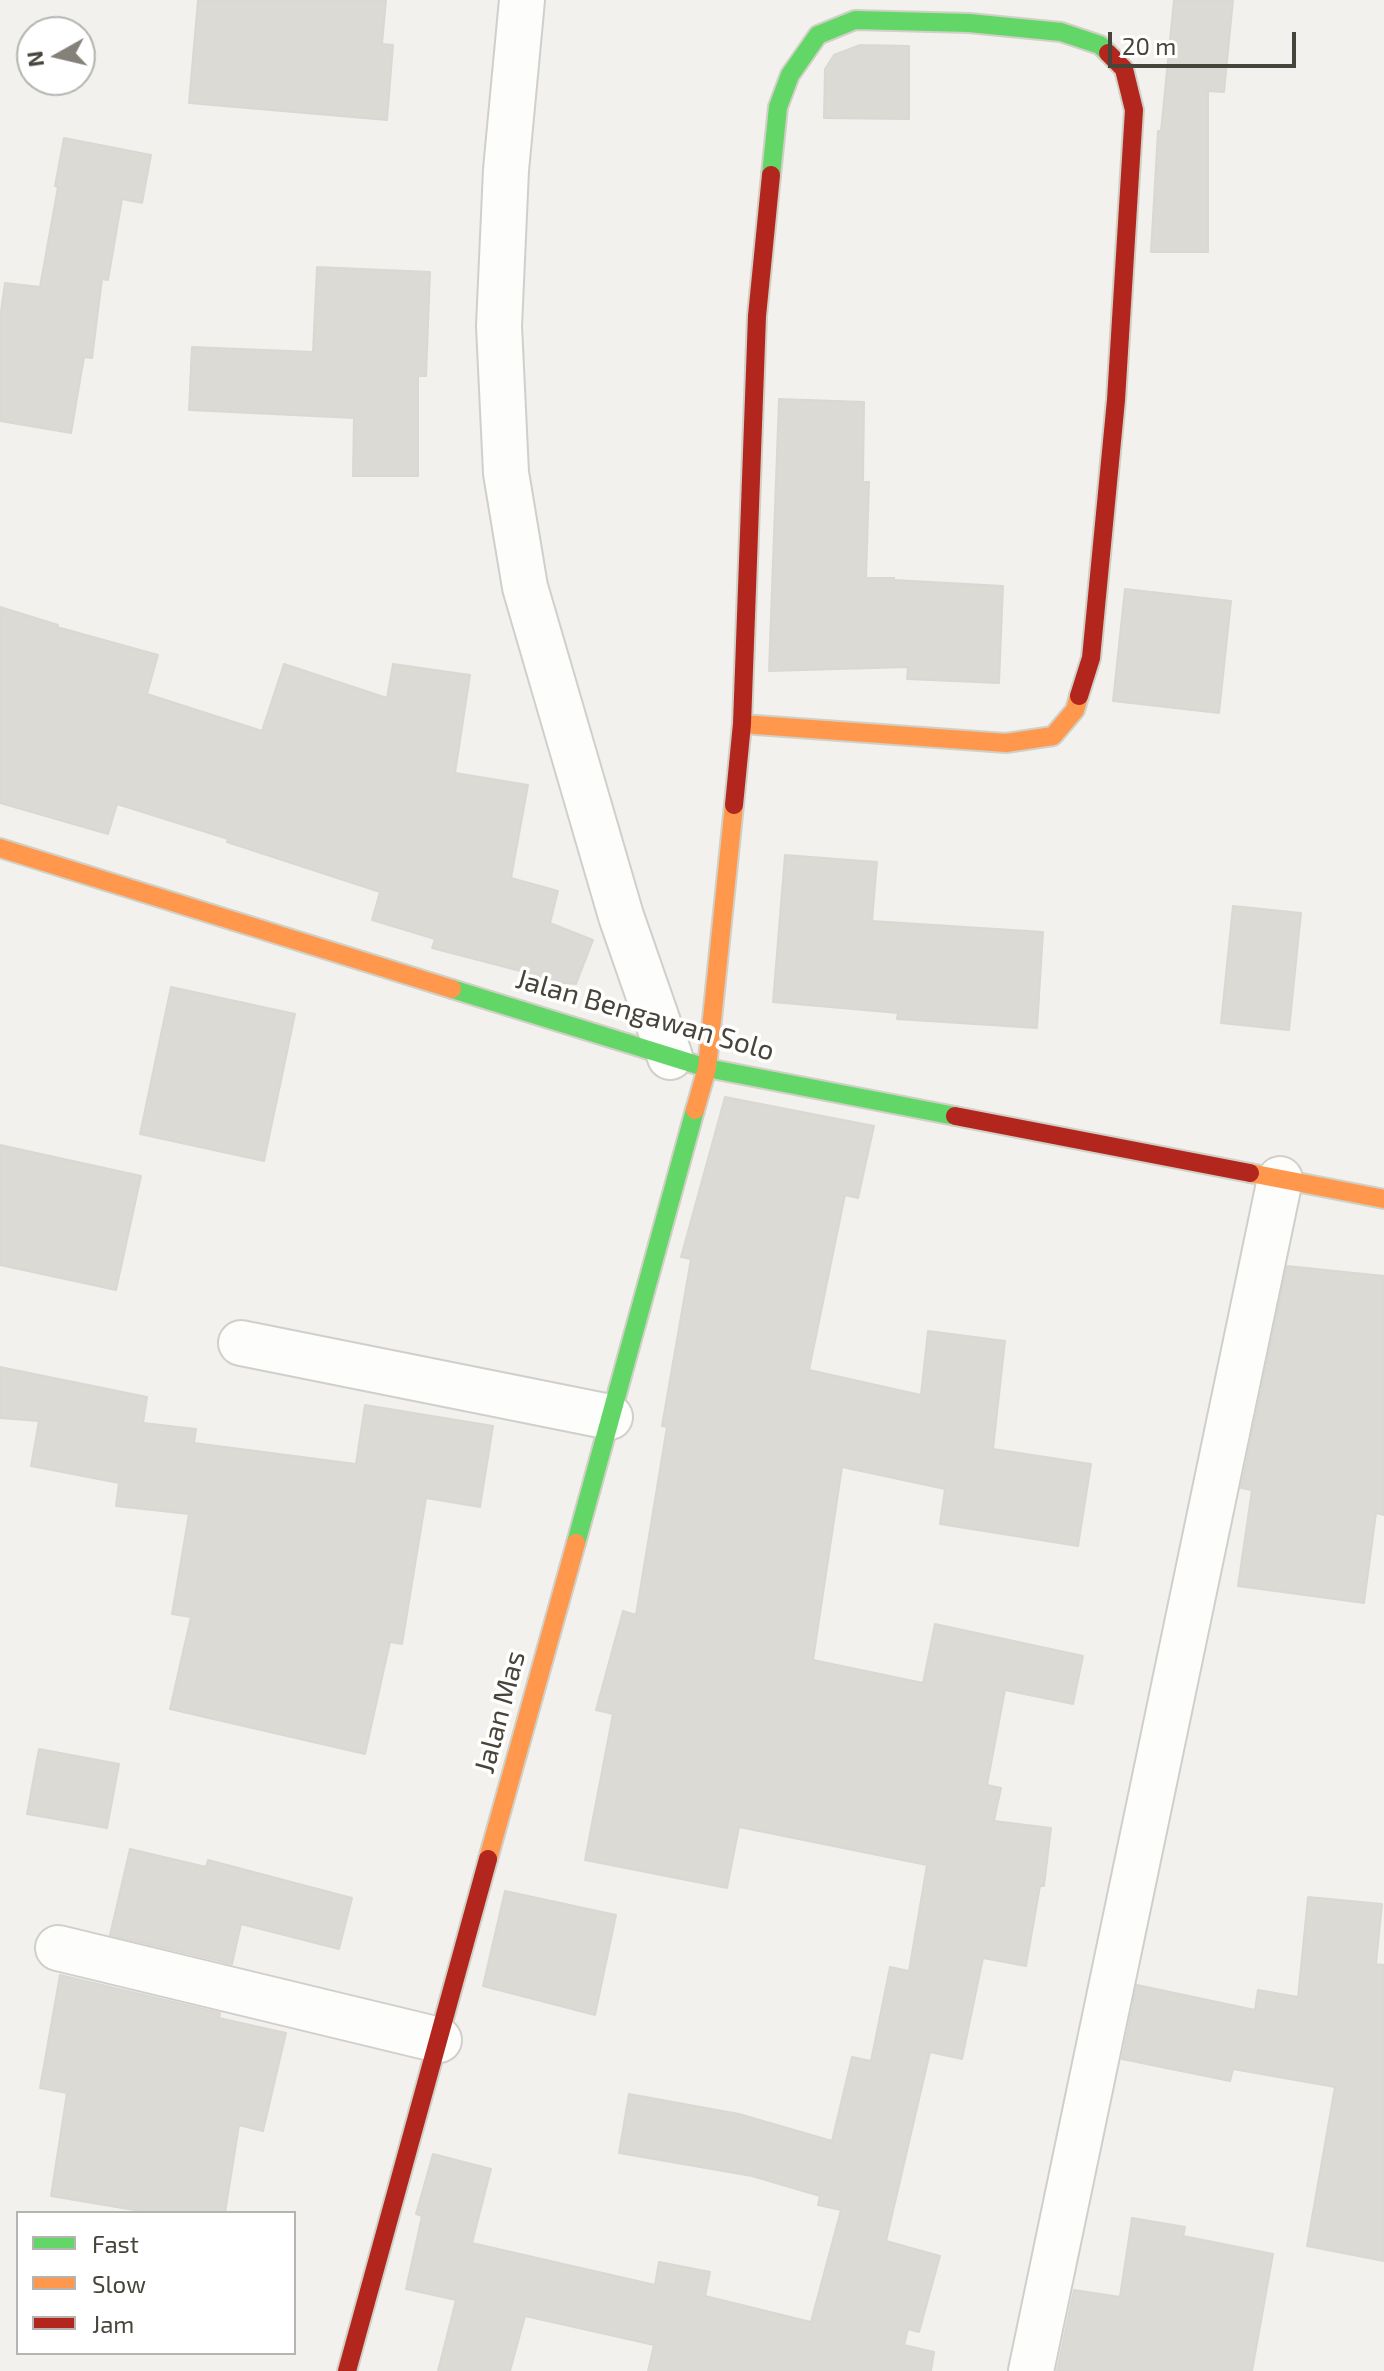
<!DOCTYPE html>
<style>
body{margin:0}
#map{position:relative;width:1384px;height:2371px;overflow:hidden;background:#f2f1ed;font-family:"Exo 2",sans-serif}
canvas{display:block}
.legend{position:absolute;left:16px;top:2211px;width:280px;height:144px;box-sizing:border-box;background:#fff;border:2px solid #b5b4b0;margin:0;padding:10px 14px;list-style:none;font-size:24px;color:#474439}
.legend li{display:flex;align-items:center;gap:16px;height:40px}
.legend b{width:40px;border:2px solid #b5b4b0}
.north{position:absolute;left:16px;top:16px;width:80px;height:80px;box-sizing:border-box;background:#fff;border:2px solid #b5b4b0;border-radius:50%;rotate:262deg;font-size:22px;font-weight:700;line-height:32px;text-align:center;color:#474439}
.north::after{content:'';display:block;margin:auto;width:28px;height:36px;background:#838178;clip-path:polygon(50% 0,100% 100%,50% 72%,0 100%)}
.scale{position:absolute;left:1108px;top:32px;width:188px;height:36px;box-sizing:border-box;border:4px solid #474439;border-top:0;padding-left:10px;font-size:24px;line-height:28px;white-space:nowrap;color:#474439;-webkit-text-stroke:6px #fff;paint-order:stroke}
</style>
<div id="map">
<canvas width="1384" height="2371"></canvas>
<ul class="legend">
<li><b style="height:10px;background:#63d668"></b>Fast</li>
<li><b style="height:10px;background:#ff974d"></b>Slow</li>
<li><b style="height:10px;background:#b3261e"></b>Jam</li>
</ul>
<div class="north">N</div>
<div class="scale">20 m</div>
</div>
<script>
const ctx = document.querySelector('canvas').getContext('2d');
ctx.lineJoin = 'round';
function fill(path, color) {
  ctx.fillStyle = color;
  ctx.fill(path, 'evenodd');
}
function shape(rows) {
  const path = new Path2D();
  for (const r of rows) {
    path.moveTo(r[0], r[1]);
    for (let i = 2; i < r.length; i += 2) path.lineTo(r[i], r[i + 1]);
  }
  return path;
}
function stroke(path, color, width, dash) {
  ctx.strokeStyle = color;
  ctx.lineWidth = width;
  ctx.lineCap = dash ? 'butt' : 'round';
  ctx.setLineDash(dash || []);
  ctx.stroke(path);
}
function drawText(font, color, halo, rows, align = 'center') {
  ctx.font = font + ' "Exo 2",sans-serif';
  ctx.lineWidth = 7;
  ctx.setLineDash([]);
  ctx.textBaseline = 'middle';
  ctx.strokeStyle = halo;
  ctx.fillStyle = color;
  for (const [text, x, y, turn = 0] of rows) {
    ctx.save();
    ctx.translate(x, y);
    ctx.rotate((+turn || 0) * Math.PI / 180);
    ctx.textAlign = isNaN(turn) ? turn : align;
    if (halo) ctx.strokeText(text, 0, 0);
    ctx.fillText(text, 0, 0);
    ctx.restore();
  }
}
const building = shape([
 [198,0,386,0,382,44,393,45,387,120,189,103,198,0],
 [1174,0,1233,0,1224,92,1208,91,1208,252,1151,252,1158,131,1161,131,1174,0],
 [860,45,909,46,909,119,824,118,825,69,834,55,860,45],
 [64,138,151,155,142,203,122,199,108,280,102,279,92,358,84,357,71,433,0,421,0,319,5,283,40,287,58,187,55,186,64,138],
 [317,267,430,272,426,376,418,376,418,476,353,476,354,418,189,410,192,347,313,352,317,267],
 [779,399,864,402,863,482,869,482,866,578,894,578,894,580,1003,586,999,683,907,679,908,667,769,671,779,399],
 [1125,589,1231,601,1219,713,1113,701,1125,589],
 [0,607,58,625,57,627,158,655,147,694,262,731,284,664,387,698,393,664,470,675,455,773,528,785,511,878,558,891,550,923,593,940,576,984,553,982,528,973,432,948,435,939,372,920,380,892,227,842,228,839,117,804,108,834,0,803,0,607],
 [785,855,877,862,872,921,1043,932,1037,1028,897,1019,898,1013,773,1002,785,855],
 [1233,906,1301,913,1289,1030,1221,1023,1233,906],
 [171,987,295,1014,264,1161,140,1134,171,987],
 [725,1097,874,1126,858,1198,845,1195,809,1370,921,1395,928,1331,1005,1341,993,1449,1091,1464,1078,1546,940,1524,945,1489,842,1467,813,1660,923,1683,935,1624,1083,1656,1073,1704,1005,1690,987,1785,1001,1788,994,1821,1051,1828,1044,1886,1040,1886,1026,1966,983,1958,962,2059,930,2052,886,2241,940,2256,919,2332,908,2329,904,2345,934,2352,931,2371,648,2371,654,2345,525,2316,510,2371,438,2371,456,2300,406,2289,422,2216,416,2214,433,2154,491,2169,472,2243,655,2285,659,2262,710,2272,705,2296,811,2322,841,2210,818,2205,820,2196,752,2176,619,2153,629,2094,739,2114,832,2141,852,2057,871,2061,890,1967,909,1971,927,1865,739,1827,727,1888,585,1860,613,1714,596,1710,623,1611,636,1615,667,1427,662,1426,691,1259,681,1257,725,1097],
 [0,1145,141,1176,116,1290,0,1265,0,1145],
 [1287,1266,1384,1276,1384,1515,1376,1513,1364,1603,1238,1586,1252,1490,1241,1488,1287,1266],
 [0,1367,147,1397,143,1423,196,1429,194,1443,356,1464,365,1405,493,1426,480,1507,426,1498,402,1644,390,1642,365,1754,170,1709,191,1617,172,1614,189,1514,116,1506,119,1483,31,1466,39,1421,0,1418,0,1367],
 [39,1749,119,1764,107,1828,27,1814,39,1749],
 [130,1849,206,1867,208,1860,352,1898,339,1949,241,1924,232,1964,110,1935,130,1849],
 [505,1891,616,1915,595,2015,483,1986,505,1891],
 [1308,1897,1382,1904,1376,1964,1384,1965,1384,2261,1307,2246,1335,2087,1233,2069,1230,2081,1122,2059,1137,1985,1255,2010,1258,1990,1298,1997,1308,1897],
 [60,1975,220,2013,219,2018,286,2033,263,2131,239,2125,225,2213,152,2213,51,2196,67,2093,40,2088,60,1975],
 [1132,2218,1185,2227,1183,2236,1273,2254,1252,2371,1057,2371,1074,2290,1120,2297,1132,2218]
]);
const street = shape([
 [522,0,506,170,499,326,506,473,525,587,621,916,670,1057],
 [241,1343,610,1417],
 [58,1948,439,2040],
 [1031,2371,1280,1179]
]);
const fast = shape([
 [771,175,778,107,790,75,818,35,855,20,969,23,1061,32,1100,45,1108,53],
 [452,989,707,1068,955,1116],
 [576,1543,695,1110]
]);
const slow = shape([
 [742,724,1006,743,1053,736,1075,710,1079,696],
 [0,848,452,989],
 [695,1110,707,1068,734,805],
 [1250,1173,1384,1199],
 [488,1859,576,1543]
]);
const jam = shape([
 [1079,696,1091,658,1116,400,1134,110,1124,69,1108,53],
 [734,805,742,724,757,316,771,175],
 [955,1116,1250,1173],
 [347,2371,488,1859]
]);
const streetNames = [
 ["Jalan Bengawan Solo",645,1015,16],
 ["Jalan Mas",500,1712,-75]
];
fill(building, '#dbdad5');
stroke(building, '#dad8d3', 2);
stroke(street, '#d0cfcb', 48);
stroke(fast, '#d1d0c6', 22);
stroke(slow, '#d1d0c6', 22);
stroke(jam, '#d1d0c6', 22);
stroke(street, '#fdfdfc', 44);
stroke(fast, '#63d668', 18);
stroke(slow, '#ff974d', 18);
stroke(jam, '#b3261e', 18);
drawText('28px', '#474439', '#fff', streetNames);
</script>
